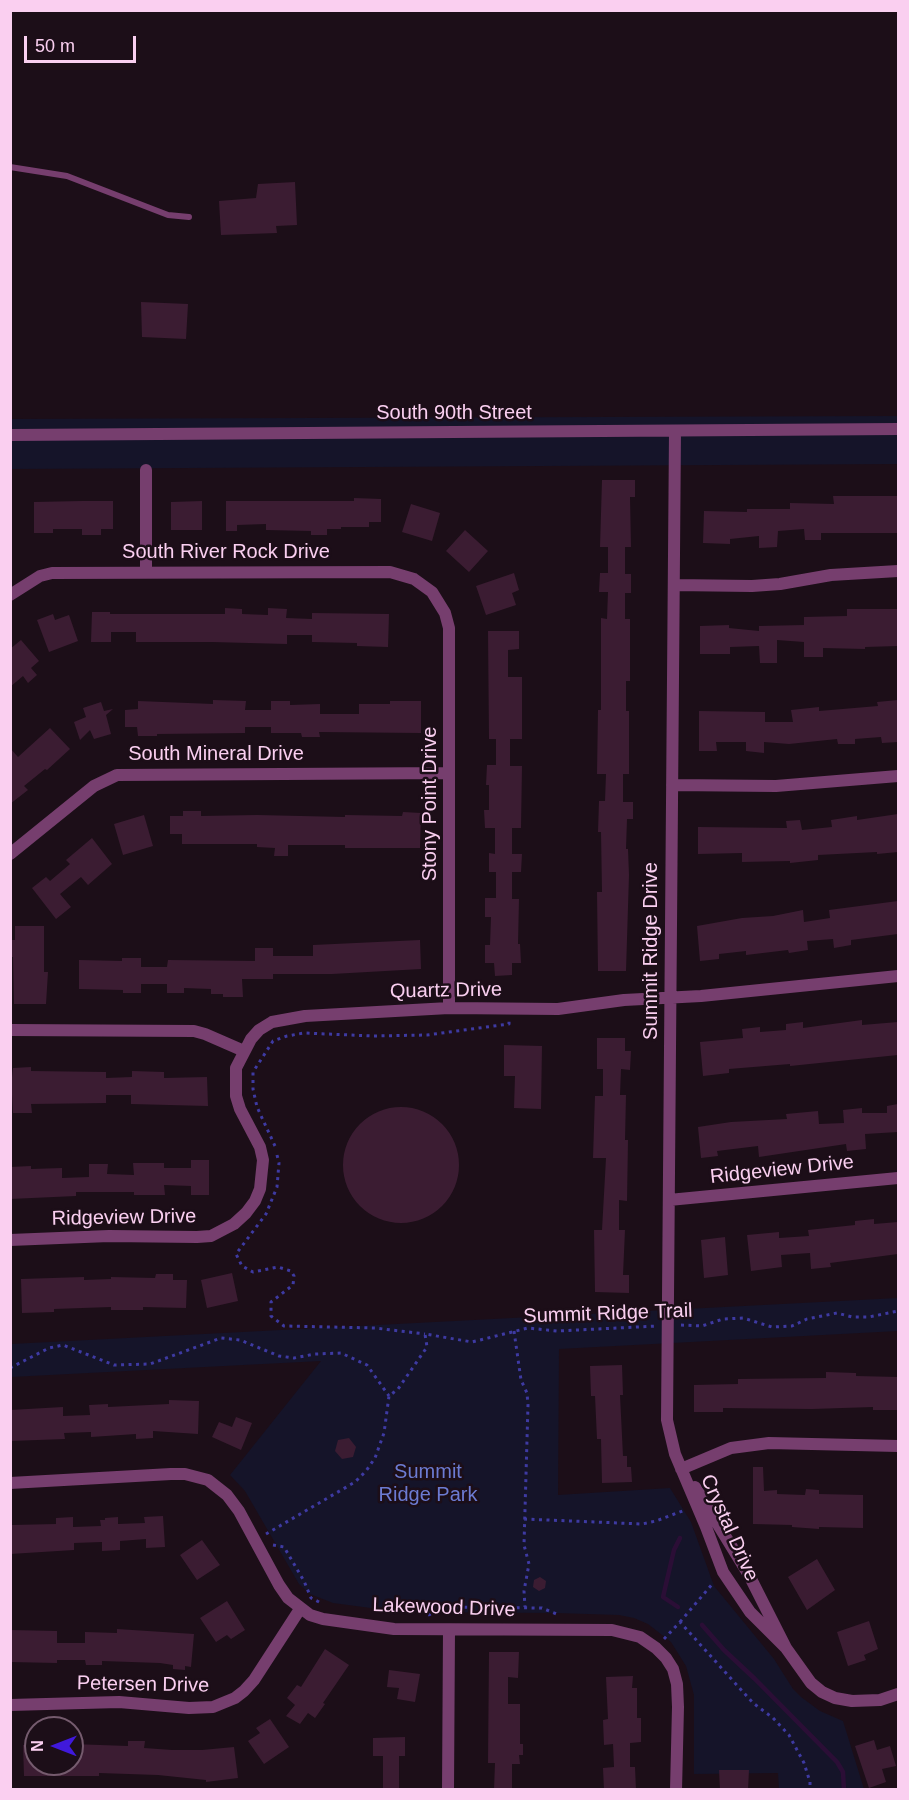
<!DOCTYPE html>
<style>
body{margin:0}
#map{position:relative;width:909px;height:1800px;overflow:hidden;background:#1c0e18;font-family:Helvetica,sans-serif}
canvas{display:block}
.frame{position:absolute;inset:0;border:12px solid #facff0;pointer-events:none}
.north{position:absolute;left:24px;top:1716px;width:60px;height:60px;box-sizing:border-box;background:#1c0e18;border:2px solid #755b6e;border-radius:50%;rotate:270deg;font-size:16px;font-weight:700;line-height:24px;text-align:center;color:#facff0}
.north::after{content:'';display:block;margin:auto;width:21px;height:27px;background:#4019dc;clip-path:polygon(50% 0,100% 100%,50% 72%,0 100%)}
.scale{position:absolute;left:24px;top:36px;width:112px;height:27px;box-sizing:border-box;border:3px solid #facff0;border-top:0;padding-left:8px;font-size:18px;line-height:21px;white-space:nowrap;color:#facff0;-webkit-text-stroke:4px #1c0e18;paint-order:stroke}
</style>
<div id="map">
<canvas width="909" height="1800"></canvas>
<div class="frame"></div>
<div class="north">N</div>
<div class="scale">50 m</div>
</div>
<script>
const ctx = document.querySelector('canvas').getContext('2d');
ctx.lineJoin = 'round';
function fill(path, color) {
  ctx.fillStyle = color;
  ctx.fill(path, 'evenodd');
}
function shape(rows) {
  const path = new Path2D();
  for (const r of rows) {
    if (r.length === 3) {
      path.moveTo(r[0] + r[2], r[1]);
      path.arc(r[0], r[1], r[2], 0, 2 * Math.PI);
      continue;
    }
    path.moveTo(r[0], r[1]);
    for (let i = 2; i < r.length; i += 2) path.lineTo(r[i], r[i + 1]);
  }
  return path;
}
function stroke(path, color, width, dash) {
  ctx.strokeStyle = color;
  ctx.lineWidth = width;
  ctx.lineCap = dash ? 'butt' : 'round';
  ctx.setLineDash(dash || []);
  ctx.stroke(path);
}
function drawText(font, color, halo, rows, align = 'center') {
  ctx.font = font + ' Helvetica,sans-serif';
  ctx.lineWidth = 5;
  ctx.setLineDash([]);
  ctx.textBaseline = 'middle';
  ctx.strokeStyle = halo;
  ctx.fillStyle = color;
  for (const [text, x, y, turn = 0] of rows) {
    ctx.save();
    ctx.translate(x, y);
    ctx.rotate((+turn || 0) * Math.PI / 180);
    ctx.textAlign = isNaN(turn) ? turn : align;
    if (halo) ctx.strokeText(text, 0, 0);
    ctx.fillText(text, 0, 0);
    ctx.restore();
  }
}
const green = shape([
 [898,416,898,464,11,469,10,419],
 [898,1298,898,1331,559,1349,558,1495,670,1488,691,1522,714,1586,774,1659,793,1689,801,1697,820,1711,843,1721,864,1789,779,1789,778,1773,694,1774,694,1695,686,1666,671,1642,648,1624,634,1618,619,1615,556,1613,401,1612,333,1603,310,1594,299,1584,245,1491,230,1475,321,1361,11,1377,11,1344]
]);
const stream = shape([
 [678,1607,663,1597,674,1550,680,1538],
 [702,1625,724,1650,755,1679,837,1762,843,1772,844,1790]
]);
const building = shape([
 [295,182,297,225,276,226,277,233,221,235,219,201,256,198,258,184],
 [141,302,188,304,186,339,142,337],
 [602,480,635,480,635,497,630,497,631,547,625,547,625,574,631,574,631,593,625,593,625,619,630,619,630,681,626,681,626,711,629,711,629,774,623,774,623,802,633,802,633,819,627,819,626,849,628,849,629,875,626,971,598,971,597,892,602,892,601,832,598,832,599,801,605,801,606,774,597,774,598,710,601,710,601,618,607,619,608,592,599,592,600,573,608,573,608,547,600,547],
 [833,496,898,496,898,533,821,533,821,540,805,540,804,529,778,531,777,547,759,548,759,536,730,539,730,544,703,543,704,511,747,512,747,509,790,509,790,503,834,504],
 [354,498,381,499,381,522,369,522,369,527,341,527,341,529,327,529,327,535,311,535,311,531,266,530,266,524,237,525,237,531,226,531,226,501,354,501],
 [82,501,113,501,113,529,101,529,101,535,82,535,82,529,53,529,53,533,34,533,34,502],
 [202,501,202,530,171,530,171,502],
 [411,504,440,513,432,541,402,532],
 [465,530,488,551,469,572,446,551],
 [514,573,519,590,512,593,516,605,486,615,476,586],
 [225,608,242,609,242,614,268,615,268,608,287,609,286,618,312,619,312,613,389,614,388,647,357,646,357,643,312,642,312,635,287,635,287,644,212,642,136,642,136,632,111,632,111,642,91,642,92,612,110,612,110,614,225,614],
 [847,609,898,609,898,646,865,647,865,649,823,648,823,657,804,657,804,642,777,640,777,663,760,663,759,646,730,647,730,654,700,654,700,626,729,625,729,628,759,631,759,626,804,625,804,617,847,616],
 [53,614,55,620,69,615,78,641,49,652,37,620],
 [488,631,519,631,519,649,508,650,508,677,522,677,522,739,510,739,510,766,522,766,521,828,512,828,512,854,522,854,521,872,512,872,512,899,519,899,518,944,520,944,521,963,512,963,512,975,495,976,494,963,485,963,485,945,490,945,491,917,485,917,485,898,496,898,496,872,489,872,489,853,495,854,495,828,485,828,484,810,489,810,489,785,486,785,487,765,496,765,496,739,489,739],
 [21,640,39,661,31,668,37,675,28,683,23,676,10,687,10,649],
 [213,700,246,701,245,710,271,710,271,701,290,701,290,705,320,704,320,714,359,714,359,704,390,704,390,701,421,701,421,733,319,732,320,737,302,737,301,733,271,733,271,727,245,727,245,733,157,734,157,736,138,736,137,727,125,727,125,710,138,709,138,701,213,704],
 [898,700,898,742,882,743,881,737,855,739,855,744,838,744,837,739,789,744,764,742,764,753,746,751,746,742,716,742,717,751,699,751,699,711,765,712,765,722,793,722,791,710,819,707,819,711,878,706,877,702],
 [101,702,104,711,113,709,106,715,111,734,94,739,90,730,80,740,74,722,86,717,83,708],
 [50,728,70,749,47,770,45,769,24,786,28,790,10,804,10,748,18,757],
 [183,811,201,811,201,816,257,815,345,817,345,815,402,816,403,812,421,813,420,848,345,848,345,845,288,845,288,856,274,856,275,848,257,847,257,844,182,844,182,834,170,834,170,816,183,816],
 [898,814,898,852,877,854,877,852,818,855,818,860,790,863,790,861,742,862,742,853,698,854,698,827,787,828,786,821,800,820,802,830,832,827,831,820,857,816,857,820],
 [144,815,153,846,123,855,114,824],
 [92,838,112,864,88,885,81,877,60,894,71,907,56,919,32,888,46,877,50,881,70,864,66,860],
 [898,901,898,934,851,940,851,945,834,948,833,939,807,941,808,950,789,953,788,950,746,955,746,951,719,954,719,959,700,961,697,926,742,918,773,916,803,910,804,922,830,918,829,910],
 [15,926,44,926,44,972,48,972,46,1004,14,1004,13,957,10,957,10,940,15,940],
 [420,940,421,969,332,974,273,974,273,979,242,979,243,997,223,997,223,994,211,994,211,989,184,988,184,993,167,993,167,984,141,984,141,993,123,993,123,990,79,989,79,960,122,961,122,958,141,958,141,967,167,967,168,960,255,961,255,948,273,948,273,956,313,956,313,945],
 [862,1020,862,1025,898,1022,898,1055,790,1066,790,1064,729,1069,729,1073,703,1076,700,1042,743,1038,742,1029,760,1027,760,1032,786,1030,786,1024,803,1022,803,1028],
 [597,1038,625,1038,625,1051,631,1051,630,1070,621,1069,620,1095,626,1095,625,1140,628,1140,627,1201,619,1200,619,1230,625,1230,623,1275,629,1275,629,1293,595,1292,594,1230,602,1230,606,1158,593,1158,595,1096,603,1096,603,1069,597,1069],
 [504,1045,542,1046,541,1109,514,1108,515,1076,504,1076],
 [31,1067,31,1071,106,1072,106,1078,132,1077,132,1071,164,1072,164,1078,207,1077,208,1106,131,1104,131,1095,106,1095,106,1103,31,1104,32,1113,13,1113,12,1095,10,1095,13,1068],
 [898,1104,898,1132,865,1134,866,1149,847,1151,846,1144,759,1157,758,1146,717,1151,718,1156,701,1158,698,1127,731,1122,787,1119,786,1114,818,1111,819,1124,844,1123,843,1110,862,1108,862,1113,887,1113,887,1106],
 [401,1165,58],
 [191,1160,209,1160,209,1195,191,1195,191,1186,164,1185,165,1195,134,1195,134,1192,76,1192,76,1196,10,1199,10,1167,31,1166,31,1169,62,1168,62,1178,89,1177,89,1164,108,1164,107,1174,134,1175,133,1163,164,1163,164,1168,191,1168],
 [874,1219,874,1224,898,1222,898,1254,830,1263,831,1267,811,1269,810,1253,781,1255,782,1267,751,1271,747,1235,779,1232,779,1238,809,1236,808,1230,855,1225,855,1221],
 [725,1237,728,1275,704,1278,701,1240],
 [232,1273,238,1301,207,1308,201,1280],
 [156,1274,173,1274,173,1280,187,1280,186,1308,143,1307,143,1310,111,1310,111,1307,54,1309,54,1312,22,1313,21,1279,84,1277,84,1280,111,1279,111,1277,155,1278],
 [622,1365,623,1395,620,1395,623,1456,627,1456,627,1467,631,1467,632,1482,602,1483,601,1439,597,1439,595,1396,591,1396,590,1366],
 [826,1372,856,1373,856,1376,898,1377,897,1410,873,1410,873,1407,812,1409,723,1408,723,1412,694,1412,694,1385,738,1384,738,1379,826,1378],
 [169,1400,199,1401,198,1434,153,1431,153,1438,136,1439,136,1434,91,1437,91,1432,64,1433,65,1439,10,1441,10,1410,63,1407,63,1416,90,1415,89,1405,108,1404,108,1407,169,1404],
 [236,1417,252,1423,241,1450,212,1437,219,1422,232,1427],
 [349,1438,356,1447,353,1457,342,1459,335,1451,338,1440],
 [753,1467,763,1467,764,1491,777,1490,777,1494,805,1495,806,1489,819,1490,819,1494,863,1495,863,1528,819,1527,819,1529,792,1527,792,1525,753,1524],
 [163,1516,165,1547,146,1548,146,1539,120,1541,120,1550,102,1551,102,1542,74,1543,74,1550,10,1554,12,1525,56,1524,56,1518,73,1517,73,1527,101,1526,100,1520,105,1520,105,1518,118,1517,118,1524,145,1523,144,1517],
 [202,1540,220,1565,197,1580,180,1555],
 [817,1559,835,1590,807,1610,788,1577],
 [540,1577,546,1581,545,1588,539,1591,533,1587,534,1580],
 [227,1601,245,1630,231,1639,227,1635,216,1642,200,1618],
 [869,1621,878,1649,864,1655,866,1660,848,1666,837,1632],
 [117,1629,194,1634,191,1667,185,1666,185,1670,173,1669,173,1665,160,1663,102,1661,102,1665,86,1665,85,1660,57,1660,57,1663,10,1662,10,1630,57,1631,57,1643,85,1643,85,1632,117,1633],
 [325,1649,349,1665,323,1703,325,1704,315,1718,308,1713,300,1724,286,1716,295,1705,287,1698,297,1685,301,1687],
 [489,1652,519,1652,518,1678,508,1677,508,1704,520,1704,520,1744,523,1744,523,1755,519,1755,520,1764,512,1764,512,1790,494,1790,495,1763,488,1763],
 [389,1670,420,1674,415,1702,397,1699,399,1688,387,1687],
 [633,1676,632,1688,637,1688,637,1718,641,1718,641,1742,630,1743,630,1767,635,1767,636,1790,604,1790,603,1768,614,1767,613,1744,604,1745,603,1720,608,1719,606,1677],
 [270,1719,289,1747,264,1764,248,1741,260,1733,256,1728],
 [405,1737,405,1756,399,1756,399,1790,383,1790,383,1756,373,1756,373,1738],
 [874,1740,877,1750,890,1746,896,1766,882,1769,886,1782,869,1788,855,1746],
 [128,1741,145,1741,144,1748,172,1750,202,1750,234,1747,238,1778,206,1782,206,1780,158,1775,99,1773,99,1776,24,1776,23,1745,36,1744,36,1764,72,1764,72,1744,128,1746],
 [719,1770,749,1770,748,1790,720,1790]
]);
const path = shape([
 [275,1146,257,1107,253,1089,253,1072,273,1041,287,1036,304,1033,373,1036,427,1035,509,1024,509,1021],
 [277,1155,279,1163,277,1187,266,1214,236,1254,242,1266,253,1272,278,1267,291,1271,294,1276,293,1285,271,1302,271,1316,284,1326,375,1328,425,1334],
 [681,1325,702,1326,723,1319,743,1318,772,1327,792,1326,807,1319,837,1313,852,1317,869,1317,898,1311],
 [514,1331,521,1380,527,1393,528,1405,524,1545,529,1564,524,1591,525,1607],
 [10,1368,49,1348,63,1345,114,1365,150,1364,221,1338,240,1340,279,1356,294,1358,315,1354,341,1353,367,1365,389,1396],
 [524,1519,642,1524,656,1521,685,1510],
 [266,1534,355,1482,366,1471,375,1458,384,1433,389,1396,398,1389,427,1347,425,1334,472,1342,528,1328,557,1331,657,1326],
 [273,1545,284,1547,304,1581,311,1598,321,1603],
 [428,1615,450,1607,542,1608,559,1615],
 [680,1622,714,1582],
 [664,1639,680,1622,753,1703,773,1718,789,1735,804,1763,810,1782,810,1790]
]);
const lane = shape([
 [10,167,67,176,168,215,189,217]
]);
const street = shape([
 [675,431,667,1420,675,1454,706,1527,723,1572,750,1612,786,1648],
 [10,435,898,429],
 [146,572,146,470],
 [674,585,752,586,780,584,831,575,898,571],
 [10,595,40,576,52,573,390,572,414,579,432,592,445,613,449,628,449,1008],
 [672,785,776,786,898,776],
 [10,854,94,786,117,775,449,773],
 [10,1030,194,1031,205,1034,244,1051],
 [669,1200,898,1178],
 [10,1240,109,1236,197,1237,211,1236,234,1224,246,1213,255,1201,260,1189,263,1160,260,1147,240,1109,236,1096,236,1068,251,1039,259,1030,272,1022,305,1016,449,1008,558,1009,624,1000,701,996,898,976],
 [681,1469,731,1448,769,1443,898,1446],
 [10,1483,171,1474,185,1474,208,1480,227,1495,239,1511,279,1585,288,1598,310,1615,323,1619,394,1629,612,1630,640,1637,656,1648,666,1658,673,1669,677,1684,678,1707,676,1790],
 [695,1487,749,1575,786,1648,811,1683,822,1692,835,1698,852,1701,880,1700,898,1694],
 [10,1705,119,1702,189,1708,213,1707,235,1698,244,1691,254,1680,300,1609],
 [448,1790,449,1630]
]);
const streetNames = [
 ["South 90th Street",454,413],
 ["South River Rock Drive",226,552],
 ["South Mineral Drive",216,754],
 ["Stony Point Drive",430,804,-90],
 ["Summit Ridge Drive",651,951,-90],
 ["Quartz Drive",446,991,-1],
 ["Ridgeview Drive",782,1170,-6],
 ["Ridgeview Drive",124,1218,-1],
 ["Summit Ridge Trail",608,1314,-2],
 ["Crystal Drive",729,1528,66],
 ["Lakewood Drive",444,1608,2],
 ["Petersen Drive",143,1685,1]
];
const parkNames = [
 ["Summit",428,1472],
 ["Ridge Park",428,1495]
];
fill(green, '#151429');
stroke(stream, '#2b0e36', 4.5);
fill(building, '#3b1c32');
stroke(path, '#3e3aa2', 3, [3, 4.5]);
stroke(lane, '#763e6e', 6);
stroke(street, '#763e6e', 12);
drawText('20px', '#facff0', '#1c0e18', streetNames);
drawText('20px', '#6c7bd2', '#1c0e18', parkNames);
</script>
